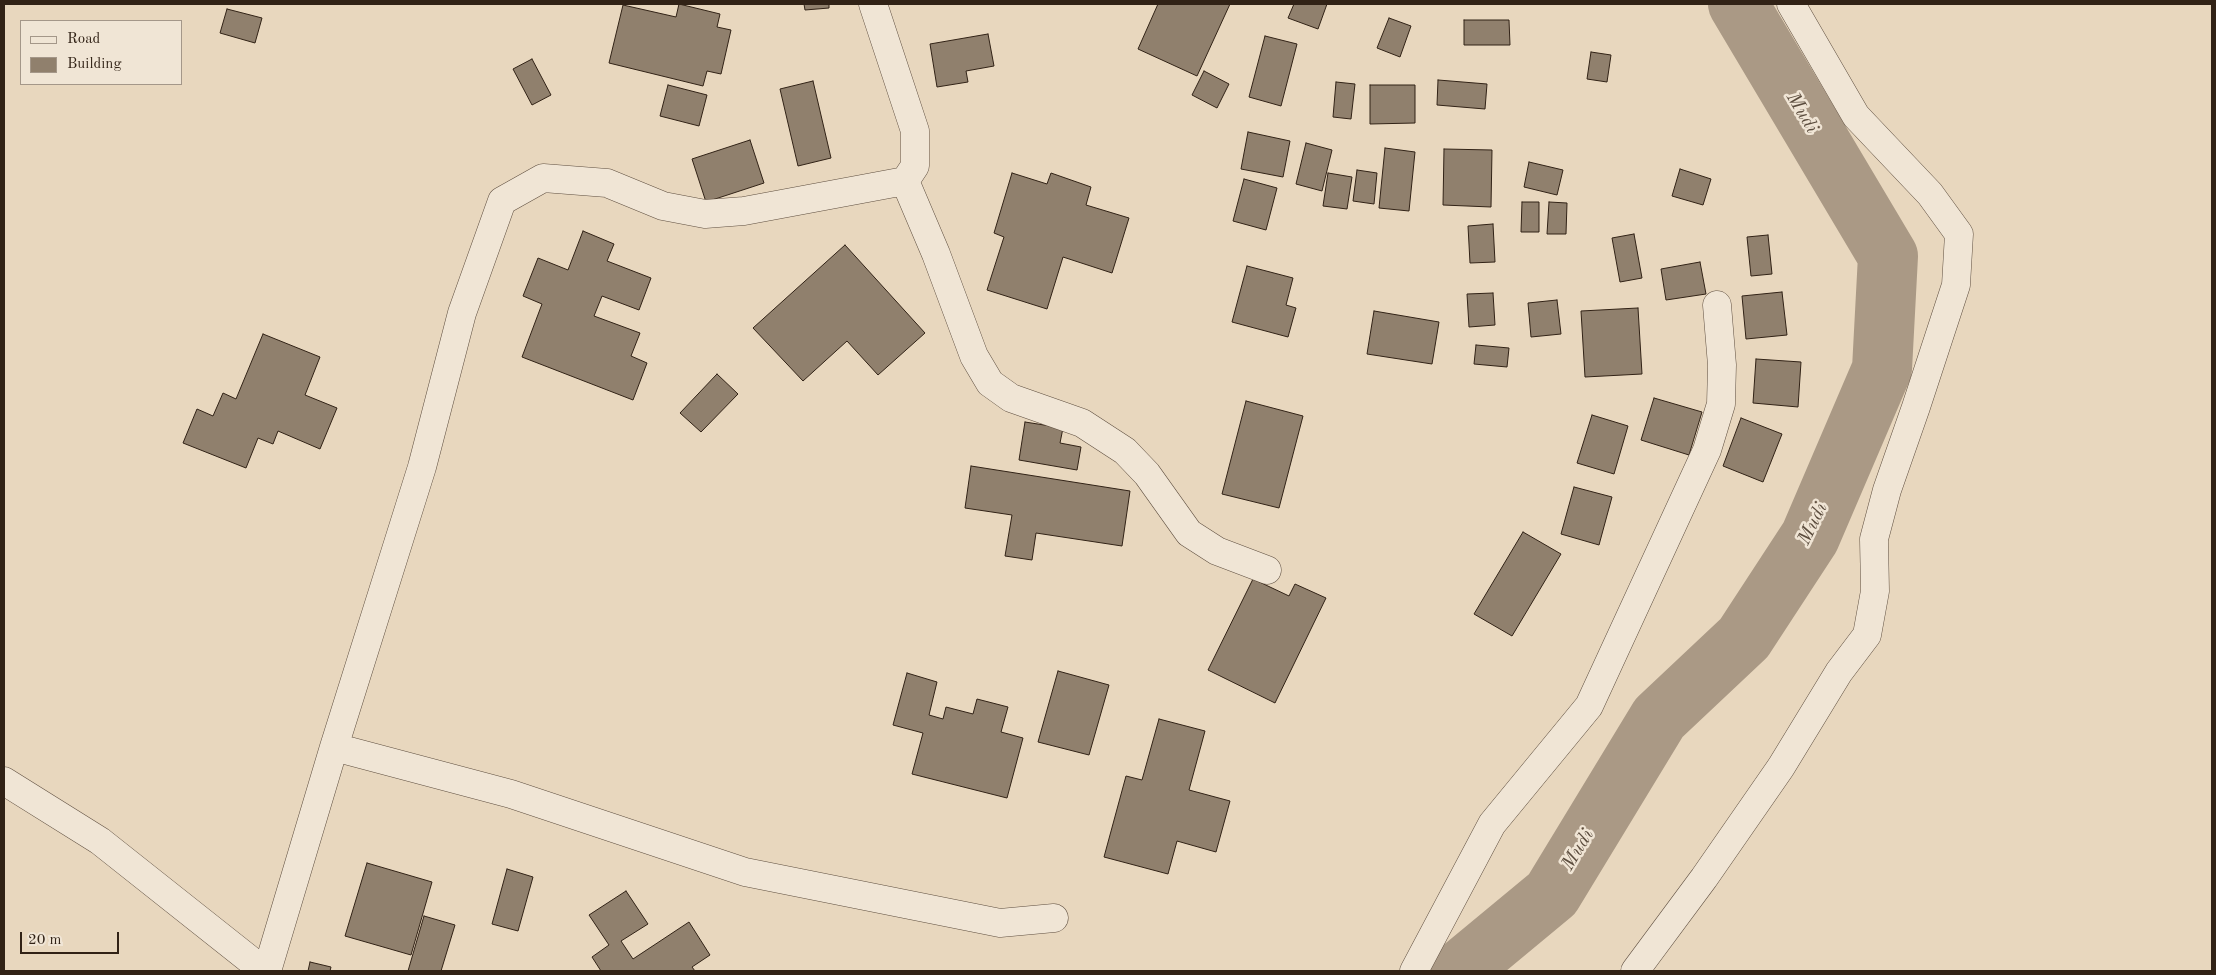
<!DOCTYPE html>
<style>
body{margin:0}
#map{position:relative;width:2216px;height:975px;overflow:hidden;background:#e8d7be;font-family:"Old Standard TT",serif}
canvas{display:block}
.frame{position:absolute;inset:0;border:5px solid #312216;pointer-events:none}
.legend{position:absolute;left:20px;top:20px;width:162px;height:65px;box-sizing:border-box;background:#f0e5d5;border:1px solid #a49789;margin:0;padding:6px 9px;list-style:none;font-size:15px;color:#312216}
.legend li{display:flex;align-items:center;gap:10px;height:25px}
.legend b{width:25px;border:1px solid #a49789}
.scale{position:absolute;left:20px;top:932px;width:99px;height:22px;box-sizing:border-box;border:2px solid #312216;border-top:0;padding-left:6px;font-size:15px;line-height:18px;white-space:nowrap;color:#312216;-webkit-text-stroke:4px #f0e5d5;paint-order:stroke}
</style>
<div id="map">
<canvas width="2216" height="975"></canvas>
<div class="frame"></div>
<ul class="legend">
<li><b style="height:6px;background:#f0e5d5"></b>Road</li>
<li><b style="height:14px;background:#90806d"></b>Building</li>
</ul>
<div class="scale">20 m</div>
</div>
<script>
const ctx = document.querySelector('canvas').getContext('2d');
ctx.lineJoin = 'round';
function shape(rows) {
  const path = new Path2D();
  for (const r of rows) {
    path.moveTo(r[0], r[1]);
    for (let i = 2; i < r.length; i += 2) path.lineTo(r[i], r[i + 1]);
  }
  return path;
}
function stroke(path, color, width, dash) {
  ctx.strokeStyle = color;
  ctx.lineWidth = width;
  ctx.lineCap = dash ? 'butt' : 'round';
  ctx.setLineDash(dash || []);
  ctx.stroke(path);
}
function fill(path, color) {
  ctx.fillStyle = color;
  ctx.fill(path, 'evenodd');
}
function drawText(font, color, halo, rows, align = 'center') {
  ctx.font = font + ' "Old Standard TT",serif';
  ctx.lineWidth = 5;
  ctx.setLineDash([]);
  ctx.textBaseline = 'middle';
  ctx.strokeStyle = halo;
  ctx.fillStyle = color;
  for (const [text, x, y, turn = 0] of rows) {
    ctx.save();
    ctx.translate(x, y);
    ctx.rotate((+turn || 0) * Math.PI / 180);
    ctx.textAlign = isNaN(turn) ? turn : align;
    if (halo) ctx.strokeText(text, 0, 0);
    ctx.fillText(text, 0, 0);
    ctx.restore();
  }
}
const river = shape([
 [1459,971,1552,894,1659,718,1744,638,1810,537,1882,369,1888,256,1738,4]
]);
const building = shape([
 [679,4,720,14,717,27,731,30,721,74,707,71,703,86,609,63,623,5,676,17,679,4],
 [804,4,829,4,829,8,805,10,804,4],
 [1158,4,1230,4,1197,76,1138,49,1158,4],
 [1294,4,1327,4,1318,29,1288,18,1294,4],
 [227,9,262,18,255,43,220,33,227,9],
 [1389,18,1411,26,1400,57,1377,48,1389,18],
 [1464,20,1509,20,1510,45,1464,45,1464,20],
 [988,34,994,66,966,71,968,82,937,87,930,44,988,34],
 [1265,36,1297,44,1281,106,1249,97,1265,36],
 [1591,52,1611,55,1607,82,1587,79,1591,52],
 [532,59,551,95,532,105,513,69,532,59],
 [1204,71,1229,84,1217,108,1192,95,1204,71],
 [1438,80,1487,84,1485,109,1437,105,1438,80],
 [813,81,831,158,798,166,780,89,813,81],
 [1336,82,1355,84,1351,119,1333,117,1336,82],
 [668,85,707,95,699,126,660,116,668,85],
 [1370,85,1415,85,1415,123,1370,124,1370,85],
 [1248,132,1290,141,1283,177,1241,169,1248,132],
 [750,140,764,183,706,202,692,159,750,140],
 [1306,143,1332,150,1322,191,1296,184,1306,143],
 [1385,148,1415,152,1409,211,1379,208,1385,148],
 [1444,149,1492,150,1491,207,1443,205,1444,149],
 [1529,162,1563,170,1557,195,1524,187,1529,162],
 [1680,169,1711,179,1703,205,1672,196,1680,169],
 [1357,170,1377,173,1374,204,1353,201,1357,170],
 [1012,173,1047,184,1051,173,1091,187,1086,205,1129,218,1112,273,1063,257,1047,309,987,290,1004,237,994,233,1012,173],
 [1328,173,1352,177,1347,209,1323,206,1328,173],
 [1244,179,1277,188,1266,230,1233,221,1244,179],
 [1522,202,1539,202,1539,232,1521,232,1522,202],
 [1549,202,1567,203,1566,234,1547,234,1549,202],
 [1493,224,1495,262,1470,263,1468,226,1493,224],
 [583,231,614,244,607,261,651,278,639,310,602,296,594,316,640,333,631,356,647,363,633,400,522,357,542,304,523,296,538,258,568,270,583,231],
 [1634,234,1642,278,1620,282,1612,238,1634,234],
 [1768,235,1772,274,1751,276,1747,237,1768,235],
 [845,245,925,333,878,375,847,341,803,381,753,328,845,245],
 [1700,262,1706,294,1666,300,1661,269,1700,262],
 [1247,266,1293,278,1286,305,1296,308,1288,337,1232,322,1247,266],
 [1782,292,1787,335,1746,339,1742,296,1782,292],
 [1493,293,1495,325,1469,327,1467,294,1493,293],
 [1557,300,1561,334,1531,337,1528,303,1557,300],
 [1638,308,1642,374,1585,377,1581,311,1638,308],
 [1374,311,1439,322,1432,364,1367,354,1374,311],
 [263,334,320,357,305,395,337,408,320,449,278,431,273,444,258,438,246,468,183,443,197,409,213,416,223,393,236,399,263,334],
 [1476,345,1509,348,1507,367,1474,364,1476,345],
 [1756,359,1801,362,1798,407,1753,403,1756,359],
 [717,374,738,394,701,432,680,413,717,374],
 [1654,398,1702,412,1689,455,1641,440,1654,398],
 [1246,401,1303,416,1279,508,1222,494,1246,401],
 [1592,415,1628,426,1614,474,1577,463,1592,415],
 [1741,418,1782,434,1763,482,1723,466,1741,418],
 [1025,422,1063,428,1060,443,1081,447,1077,470,1019,460,1025,422],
 [971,466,1130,491,1122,546,1036,533,1032,560,1005,556,1012,515,965,508,971,466],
 [1574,487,1612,497,1599,545,1561,534,1574,487],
 [1523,532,1561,554,1512,636,1474,614,1523,532],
 [1253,579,1289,596,1295,584,1326,598,1275,703,1208,670,1253,579],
 [1058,671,1109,685,1089,755,1038,742,1058,671],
 [907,673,937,682,929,715,943,719,946,707,973,714,977,699,1008,707,1001,732,1023,738,1007,798,912,774,923,733,893,725,907,673],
 [1159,719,1205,731,1189,790,1230,801,1216,852,1177,841,1168,874,1104,857,1126,776,1142,780,1159,719],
 [367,863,432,882,411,955,345,936,367,863],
 [507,869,533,877,518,931,492,924,507,869],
 [626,891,648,924,621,941,633,959,689,922,710,955,692,967,695,971,601,971,592,957,609,945,589,915,626,891],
 [424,916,455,925,441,971,408,971,424,916],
 [310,962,331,967,330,971,308,971,310,962]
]);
const minor = shape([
 [905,181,936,254,974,356,990,383,1011,398,1082,423,1125,451,1147,474,1189,533,1217,551,1267,570],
 [334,747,511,794,745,872,1000,923,1054,918],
 [4,781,100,841,264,971],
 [267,971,334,747,422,467,462,313,502,201,543,178,607,183,663,206,705,214,744,211,905,181,915,166,915,131,873,4],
 [1414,971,1492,824,1589,706,1707,450,1721,404,1722,365,1717,305],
 [1635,971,1704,878,1781,767,1839,672,1867,635,1875,591,1874,539,1887,490,1916,407,1956,285,1959,234,1930,194,1856,116,1791,4]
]);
const waterNames = [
 ["Mudi",1802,113,59],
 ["Mudi",1813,524,-64],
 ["Mudi",1578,850,-59]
];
stroke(river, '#aa9985', 60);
fill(building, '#90806d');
stroke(building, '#312216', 1);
stroke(minor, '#5f4f40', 29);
stroke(minor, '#f0e5d5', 28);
drawText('italic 19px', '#5b4c3d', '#f0e5d5', waterNames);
</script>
